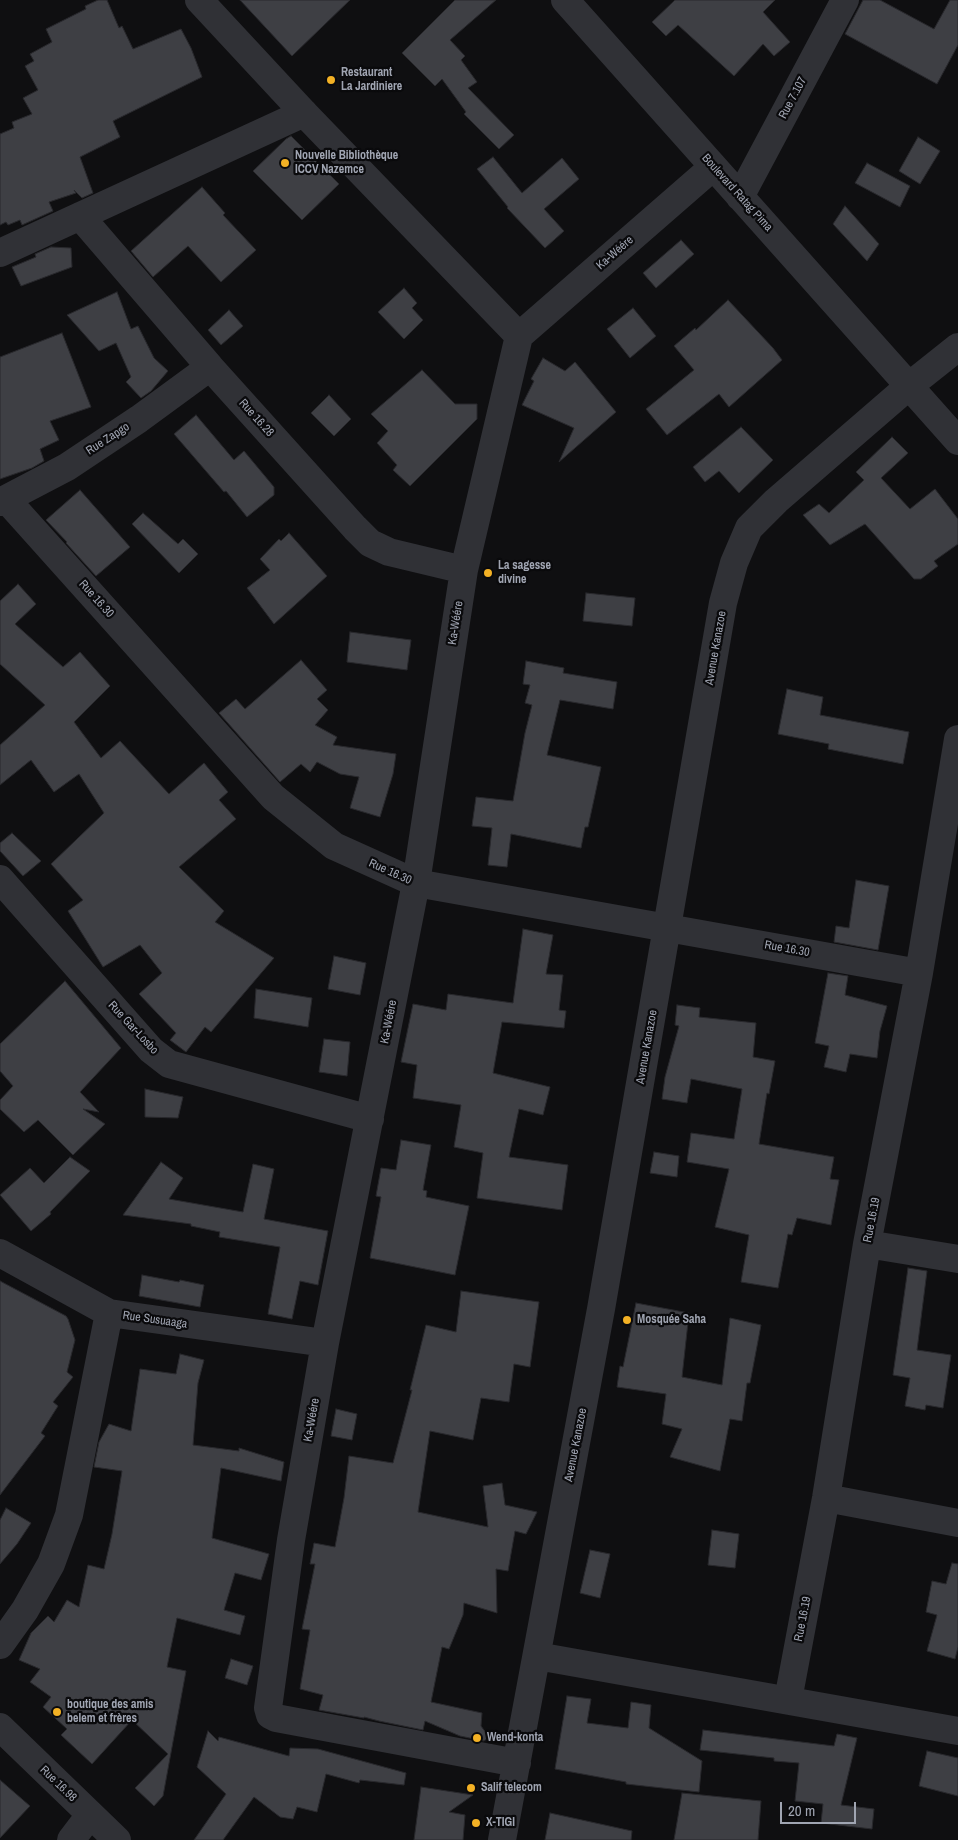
<!DOCTYPE html>
<meta charset="utf-8">
<style>
body{margin:0}
#map{position:relative;width:958px;height:1840px;overflow:hidden;background:#0f0f11;font-family:"Archivo Narrow",sans-serif}
canvas{display:block}
.scale{position:absolute;left:780px;top:1802px;width:76px;height:22px;box-sizing:border-box;border:2px solid #a0a5b2;border-top:0;padding-left:6px;font-size:15px;line-height:18px;white-space:nowrap;color:#a0a5b2;-webkit-text-stroke:4px #0a0a0c;paint-order:stroke}
</style>
<div id="map">
<canvas width="958" height="1840"></canvas>
<div class="scale">20 m</div>
</div>
<script>
const ctx = document.querySelector('canvas').getContext('2d');
ctx.lineJoin = 'round';
function fill(path, color) {
  ctx.fillStyle = color;
  ctx.fill(path, 'evenodd');
}
function shape(rows) {
  const path = new Path2D();
  for (const r of rows) {
    path.moveTo(r[0], r[1]);
    for (let i = 2; i < r.length; i += 2) path.lineTo(r[i], r[i + 1]);
  }
  return path;
}
function stroke(path, color, width, dash) {
  ctx.strokeStyle = color;
  ctx.lineWidth = width;
  ctx.lineCap = dash ? 'butt' : 'round';
  ctx.setLineDash(dash || []);
  ctx.stroke(path);
}
function drawText(font, color, halo, rows, align = 'center') {
  ctx.font = font + ' "Archivo Narrow",sans-serif';
  ctx.lineWidth = 4.5;
  ctx.setLineDash([]);
  ctx.textBaseline = 'middle';
  ctx.strokeStyle = halo;
  ctx.fillStyle = color;
  for (const [text, x, y, turn = 0] of rows) {
    ctx.save();
    ctx.translate(x, y);
    ctx.rotate((+turn || 0) * Math.PI / 180);
    ctx.textAlign = isNaN(turn) ? turn : align;
    if (halo) ctx.strokeText(text, 0, 0);
    ctx.fillText(text, 0, 0);
    ctx.restore();
  }
}
const building = shape([
 [98,0,107,0,119,28,122,26,133,49,181,29,191,48,202,77,113,121,120,137,80,157,93,193,82,198,74,190,76,193,49,202,53,211,22,225,20,220,8,225,6,222,0,225,0,134,14,128,12,122,32,114,23,98,38,90,25,66,34,61,30,54,52,42,46,29,86,9,85,6,98,0],
 [240,0,350,0,292,56,240,0],
 [455,0,496,0,450,40,465,56,461,60,477,82,468,88,514,135,499,149,464,114,466,112,442,79,435,86,402,53,455,0],
 [675,0,775,0,763,12,790,42,774,56,763,44,734,76,678,25,666,36,652,22,675,0],
 [863,0,880,0,934,29,950,0,958,0,958,45,937,84,845,34,863,0],
 [291,136,339,184,302,220,253,171,286,139,291,136],
 [918,137,940,151,920,184,899,171,918,137],
 [493,157,522,193,562,158,579,179,544,209,564,231,545,248,507,208,508,207,477,169,493,157],
 [867,163,910,186,900,207,855,183,867,163],
 [202,187,225,213,223,215,256,250,221,282,188,246,153,277,131,251,202,187],
 [845,206,879,244,867,261,833,224,845,206],
 [681,240,694,254,656,288,643,273,681,240],
 [51,247,71,248,72,267,21,286,12,267,36,257,35,254,51,247],
 [404,288,417,303,412,308,423,320,404,339,378,312,404,288],
 [117,292,131,329,138,326,154,358,168,371,151,391,141,398,126,382,131,377,116,343,99,351,67,315,117,292],
 [728,300,773,348,782,360,729,407,719,394,667,435,646,409,694,370,674,346,695,328,696,330,728,300],
 [633,308,656,336,630,358,607,329,633,308],
 [229,310,243,326,221,345,208,330,229,310],
 [62,333,91,407,50,421,59,440,40,449,44,461,32,468,0,479,0,357,62,333],
 [543,358,565,371,575,362,616,412,559,462,574,428,522,405,534,381,531,379,543,358],
 [422,370,455,404,477,404,477,419,410,486,393,470,397,465,377,443,388,431,371,414,422,370],
 [329,395,351,419,334,436,311,413,329,395],
 [196,415,234,460,244,451,274,487,274,495,247,517,226,491,224,492,174,434,196,415],
 [741,427,773,460,739,493,719,471,705,482,693,467,741,427],
 [892,437,908,453,881,478,910,509,935,489,958,519,958,544,934,561,938,566,921,579,914,579,865,524,830,545,803,515,819,504,829,513,864,480,856,472,892,437],
 [80,490,130,547,96,576,66,543,67,542,46,520,80,490],
 [143,513,178,544,183,539,198,554,179,573,132,524,143,513],
 [289,533,327,576,274,624,247,588,270,570,260,559,279,539,281,541,289,533],
 [18,584,36,604,15,624,63,667,80,652,110,686,74,722,101,758,120,741,169,794,204,763,228,792,219,800,236,819,179,867,224,911,215,922,274,958,211,1032,205,1027,186,1052,170,1040,176,1033,139,994,162,973,140,945,103,967,68,911,83,900,51,864,104,813,79,774,54,792,31,760,0,785,0,745,45,705,0,664,0,601,18,584],
 [586,593,635,598,632,626,583,621,586,593],
 [350,632,411,640,407,670,347,662,350,632],
 [301,660,327,690,317,699,328,710,315,725,337,737,333,745,396,754,393,774,380,817,350,808,359,777,340,774,317,762,310,772,301,764,280,782,219,713,236,699,245,709,301,660],
 [526,661,564,668,563,673,617,682,613,709,560,700,547,755,601,767,588,827,585,827,581,848,511,834,507,867,488,865,492,828,472,826,476,797,513,801,525,733,532,705,525,703,530,685,523,684,526,661],
 [787,689,823,697,820,715,909,732,903,764,828,749,829,744,778,734,787,689],
 [12,833,41,861,23,876,0,851,0,843,12,833],
 [856,880,889,886,878,950,834,942,836,926,849,928,856,880],
 [523,929,553,935,546,974,563,975,559,1010,566,1011,564,1028,502,1022,493,1073,550,1087,543,1115,519,1109,509,1157,568,1165,562,1210,477,1198,483,1153,454,1147,461,1105,413,1098,417,1065,401,1062,413,1004,446,1010,448,994,513,1003,523,929],
 [334,956,366,963,360,995,328,989,334,956],
 [828,973,848,976,845,995,887,1006,880,1031,877,1058,850,1054,846,1072,824,1067,829,1046,815,1043,828,973],
 [65,981,121,1048,80,1092,99,1112,83,1109,105,1124,73,1155,38,1120,24,1132,0,1109,0,1100,13,1086,0,1071,0,1044,65,981],
 [256,989,312,998,308,1027,254,1018,256,989],
 [677,1005,700,1008,699,1017,756,1023,753,1057,775,1061,769,1094,767,1093,759,1144,834,1157,830,1179,839,1180,831,1225,797,1218,792,1235,788,1234,778,1288,741,1282,749,1235,715,1227,729,1169,687,1162,691,1133,734,1139,742,1089,691,1079,687,1103,662,1099,665,1077,679,1026,675,1025,677,1005],
 [324,1039,350,1042,347,1076,319,1072,324,1039],
 [145,1089,183,1097,178,1118,145,1117,145,1089],
 [401,1140,431,1145,423,1190,427,1191,426,1197,469,1206,455,1275,370,1258,381,1197,376,1196,381,1168,396,1170,401,1140],
 [654,1152,679,1156,677,1177,650,1173,654,1152],
 [70,1157,90,1171,50,1212,51,1214,31,1231,0,1195,30,1168,44,1183,70,1157],
 [161,1162,183,1178,169,1199,243,1212,253,1164,274,1169,264,1219,328,1231,318,1285,300,1281,292,1319,268,1314,280,1247,219,1237,220,1232,191,1226,191,1224,123,1215,161,1162],
 [908,1268,927,1271,917,1350,951,1355,943,1408,926,1405,925,1410,905,1406,910,1378,893,1375,908,1268],
 [142,1275,179,1282,180,1280,204,1285,200,1307,139,1296,142,1275],
 [0,1281,66,1316,68,1319,75,1340,67,1372,73,1377,53,1402,58,1406,41,1433,45,1436,0,1495,0,1281],
 [461,1291,539,1302,530,1367,514,1364,509,1402,481,1398,473,1440,430,1431,418,1512,488,1527,483,1486,502,1483,505,1505,537,1512,526,1534,515,1531,508,1571,496,1569,497,1613,464,1603,463,1615,449,1649,442,1647,431,1702,482,1713,481,1726,489,1737,484,1741,460,1736,425,1721,423,1730,379,1721,364,1717,364,1718,319,1710,323,1695,300,1689,310,1630,302,1629,315,1564,310,1564,314,1543,335,1547,344,1498,349,1456,393,1463,412,1390,410,1390,426,1325,456,1332,461,1291],
 [636,1303,689,1313,682,1377,722,1385,730,1318,761,1325,750,1383,747,1383,742,1421,730,1419,720,1471,670,1457,682,1429,662,1424,666,1394,617,1387,620,1366,623,1367,636,1303],
 [180,1354,204,1360,198,1383,193,1445,239,1451,239,1448,284,1462,281,1481,221,1468,212,1538,269,1554,261,1580,235,1573,224,1610,245,1616,240,1635,177,1618,167,1667,186,1671,163,1796,154,1806,135,1788,168,1754,132,1720,92,1764,61,1735,67,1729,43,1707,51,1697,30,1682,40,1669,19,1660,31,1633,48,1616,54,1622,67,1600,79,1607,88,1565,104,1569,112,1534,122,1471,94,1467,99,1442,109,1424,131,1431,140,1369,176,1374,180,1354],
 [336,1409,357,1414,352,1440,331,1436,336,1409],
 [6,1508,31,1523,17,1544,0,1564,0,1520,6,1508],
 [712,1530,739,1534,735,1568,708,1565,712,1530],
 [590,1550,610,1554,600,1598,580,1593,590,1550],
 [952,1563,958,1564,958,1647,955,1659,927,1651,937,1615,926,1612,932,1581,946,1584,952,1563],
 [231,1659,253,1666,247,1685,225,1678,231,1659],
 [567,1696,591,1699,587,1723,628,1728,631,1702,651,1705,649,1728,702,1761,699,1792,626,1784,626,1782,555,1769,567,1696],
 [703,1730,834,1746,837,1734,857,1738,841,1805,874,1809,872,1829,821,1823,823,1804,795,1801,799,1763,774,1761,774,1758,700,1750,703,1730],
 [208,1731,218,1741,219,1737,289,1756,290,1748,318,1749,406,1773,404,1785,360,1780,359,1783,326,1774,317,1812,297,1807,293,1819,280,1817,254,1797,223,1840,194,1840,226,1794,197,1767,208,1731],
 [927,1751,958,1758,958,1796,919,1786,927,1751],
 [0,1780,30,1806,0,1838,0,1780],
 [421,1787,473,1795,449,1812,465,1815,463,1840,414,1840,421,1787],
 [682,1793,761,1801,758,1840,674,1840,682,1793],
 [550,1813,632,1831,631,1840,545,1840,550,1813]
]);
const minor = shape([
 [199,0,304,113,519,336],
 [565,0,958,441],
 [740,197,845,0],
 [80,216,210,367,355,528,370,543,389,552,464,570],
 [0,253,304,113],
 [6,499,273,797,334,846,416,883,919,973],
 [0,502,67,467,139,419,210,367],
 [0,879,151,1050,169,1064,370,1119],
 [867,1244,958,1259],
 [0,1253,109,1313,325,1343],
 [826,1498,958,1523],
 [0,1645,25,1610,51,1564,69,1515,109,1313],
 [537,1656,958,1731],
 [788,1700,826,1498,867,1244,919,973,958,739],
 [0,1727,117,1840],
 [517,1763,276,1718,270,1715,268,1708,291,1540,325,1343,416,883,464,570,519,336,713,167],
 [71,1840,90,1815],
 [502,1840,601,1309,723,603,734,563,749,528,776,501,909,386,958,347]
]);
const markers = [
 [331,80,5,"#f3b125"],
 [285,163,5,"#f3b125"],
 [488,573,5,"#f3b125"],
 [627,1320,5,"#f3b125"],
 [57,1712,5,"#f3b125"],
 [477,1738,5,"#f3b125"],
 [471,1788,5,"#f3b125"],
 [476,1823,5,"#f3b125"]
];
const poiNames = [
 ["Restaurant",341,73],
 ["La Jardiniere",341,87],
 ["Nouvelle Bibliothèque",295,156],
 ["ICCV Nazemce",295,170],
 ["La sagesse",498,566],
 ["divine",498,580],
 ["Mosquée Saha",637,1320],
 ["boutique des amis",67,1705],
 ["belem et frères",67,1719],
 ["Wend-konta",487,1738],
 ["Salif telecom",481,1788],
 ["X-TIGI",486,1823]
];
const streetNames = [
 ["Rue 7.107",793,98,-62],
 ["Boulevard Ratag Pima",737,193,48],
 ["Ka-Wéére",615,253,-41],
 ["Rue 16.28",256,418,48],
 ["Rue Zapgo",108,439,-33],
 ["Rue 16.30",96,599,48],
 ["Ka-Wéére",456,623,-81],
 ["Avenue Kanazoe",716,648,-80],
 ["Rue 16.30",390,872,24],
 ["Rue 16.30",787,949,10],
 ["Ka-Wéére",389,1022,-79],
 ["Rue Gar-Losbo",133,1028,47],
 ["Avenue Kanazoe",647,1047,-80],
 ["Rue 16.19",872,1220,-79],
 ["Rue Susuaaga",155,1320,8],
 ["Ka-Wéére",312,1420,-80],
 ["Avenue Kanazoe",576,1445,-79],
 ["Rue 16.19",803,1619,-79],
 ["Rue 16.98",58,1784,44]
];
fill(building, '#3e3f44');
stroke(building, '#29292d', 1);
stroke(minor, '#303136', 28);
for (const [x, y, r, color] of markers) {
  const dot = new Path2D();
  dot.arc(x, y, r, 0, 2 * Math.PI);
  ctx.fillStyle = color;
  ctx.fill(dot);
  stroke(dot, '#0a0a0c', 2);
}
drawText('bold 12px', '#a0a5b2', '#0a0a0c', poiNames, 'left');
drawText('12px', '#a0a5b2', '#0a0a0c', streetNames);
</script>
